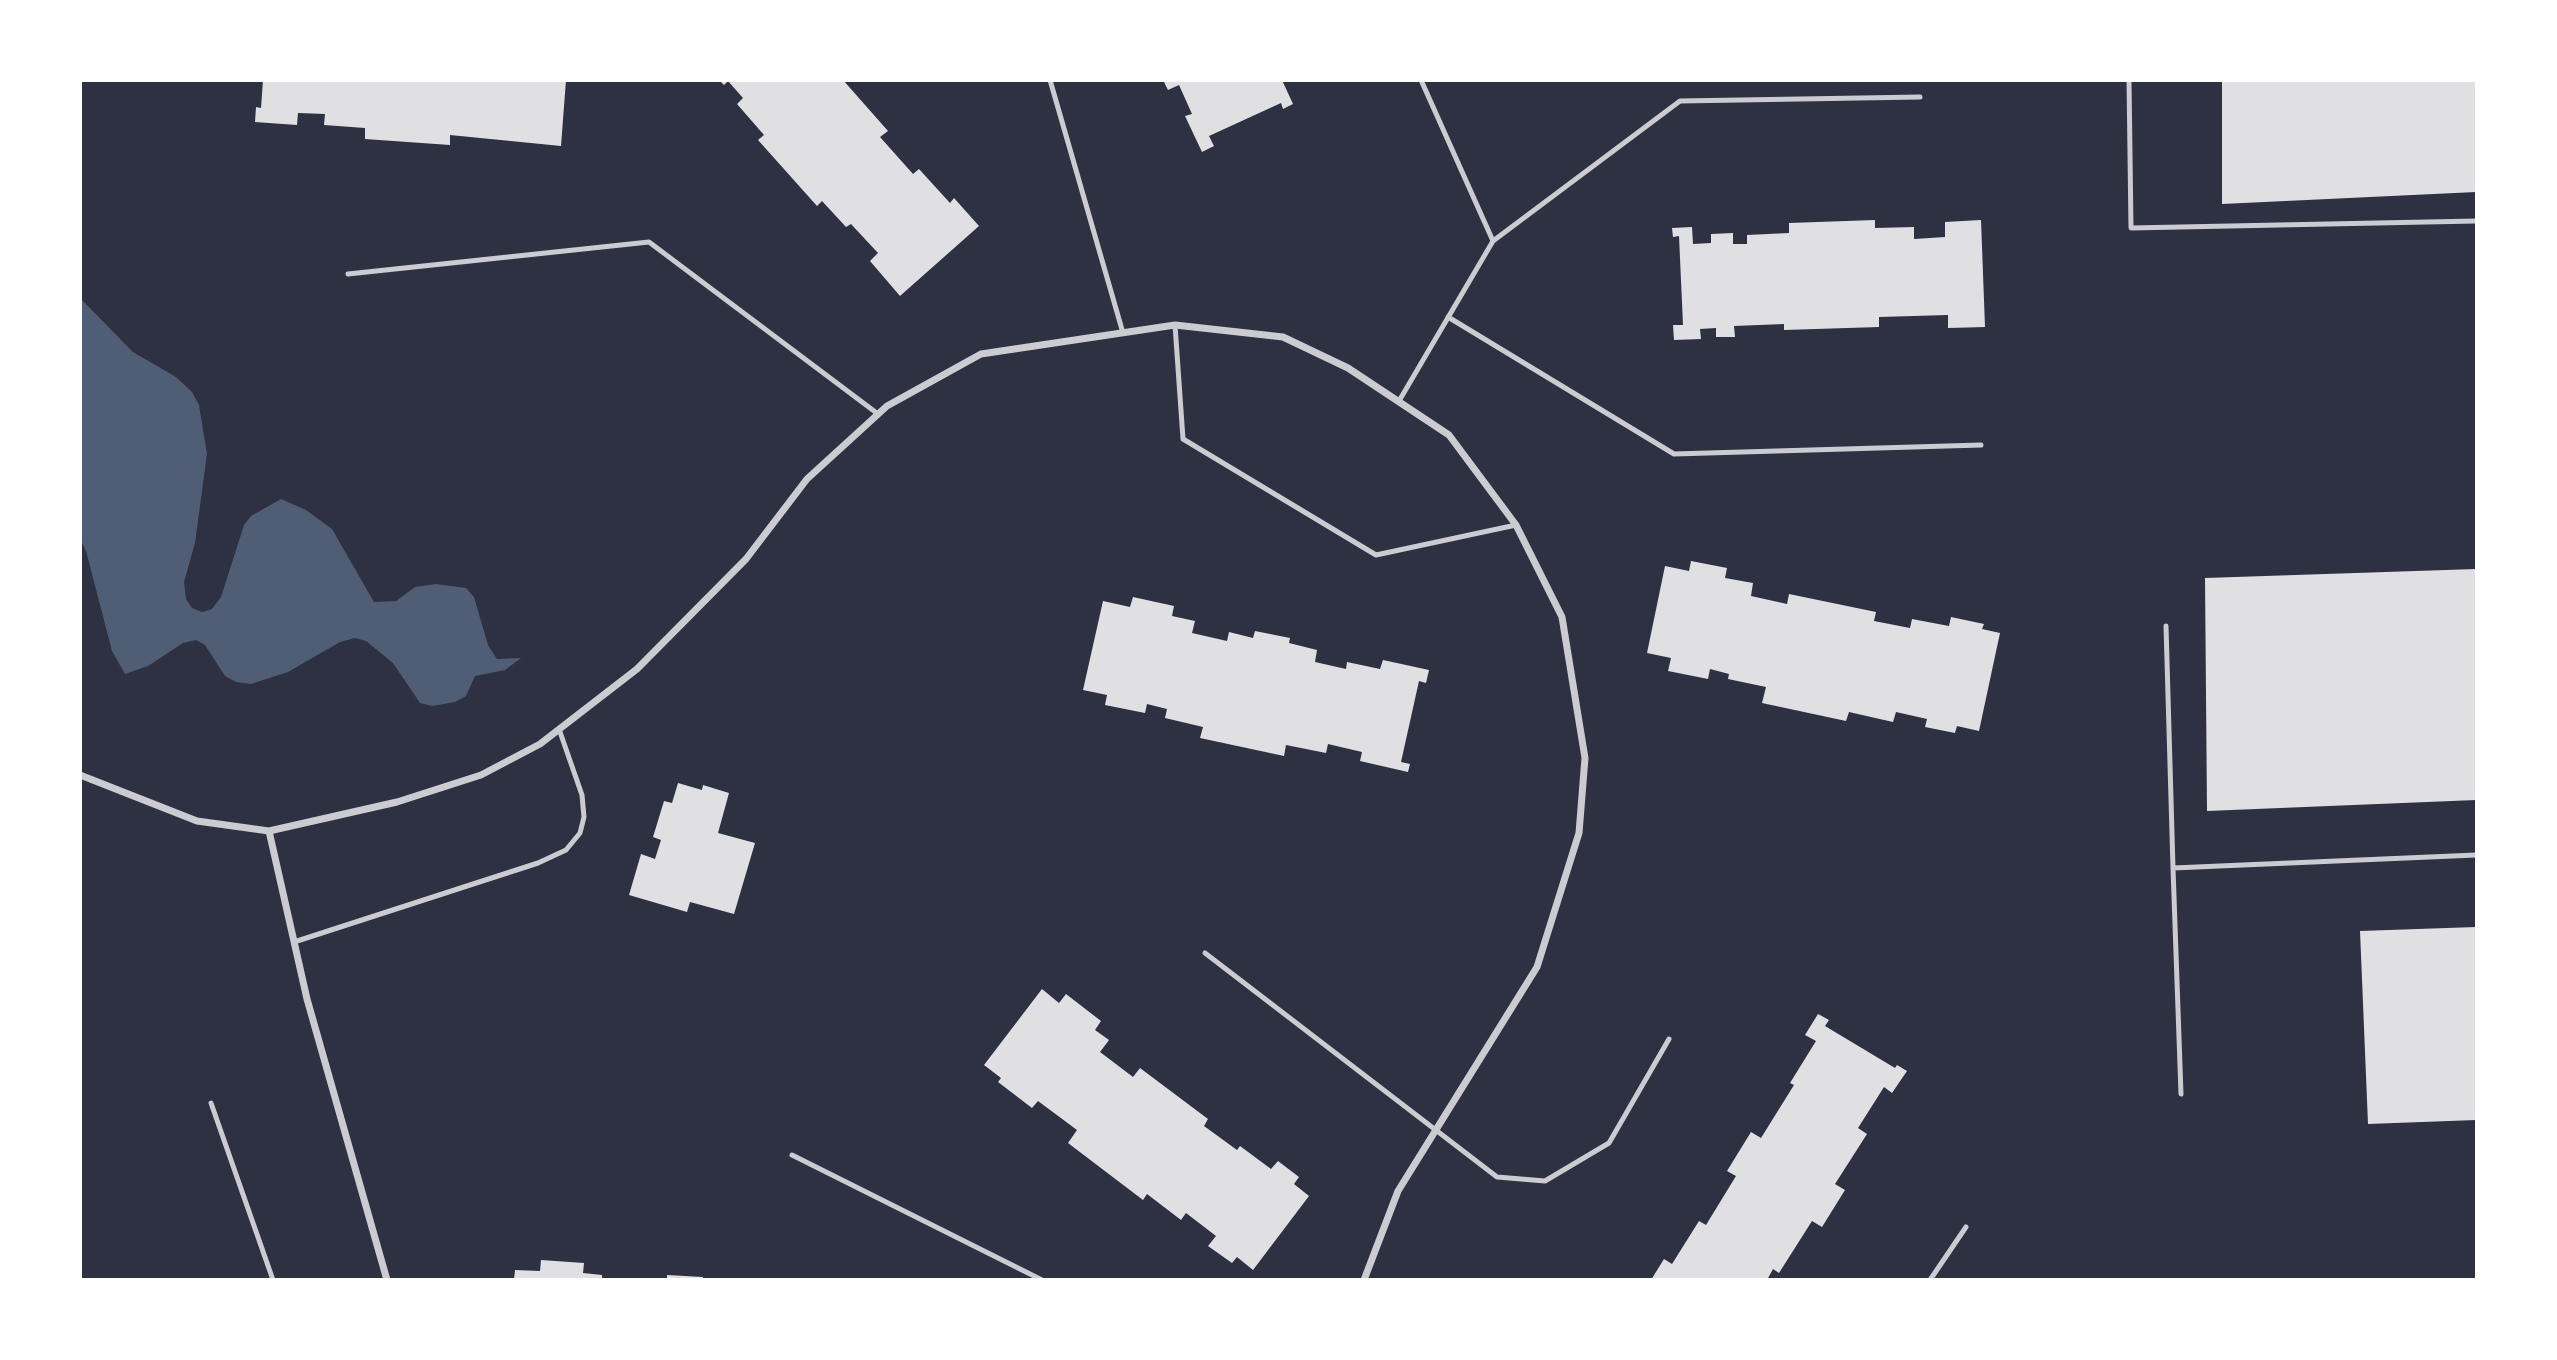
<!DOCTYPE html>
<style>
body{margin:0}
#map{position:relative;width:2557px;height:1360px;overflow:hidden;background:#2d3142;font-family:"Nunito Sans",sans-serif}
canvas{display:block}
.frame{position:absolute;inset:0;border:82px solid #fff;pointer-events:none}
</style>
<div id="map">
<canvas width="2557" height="1360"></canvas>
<div class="frame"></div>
</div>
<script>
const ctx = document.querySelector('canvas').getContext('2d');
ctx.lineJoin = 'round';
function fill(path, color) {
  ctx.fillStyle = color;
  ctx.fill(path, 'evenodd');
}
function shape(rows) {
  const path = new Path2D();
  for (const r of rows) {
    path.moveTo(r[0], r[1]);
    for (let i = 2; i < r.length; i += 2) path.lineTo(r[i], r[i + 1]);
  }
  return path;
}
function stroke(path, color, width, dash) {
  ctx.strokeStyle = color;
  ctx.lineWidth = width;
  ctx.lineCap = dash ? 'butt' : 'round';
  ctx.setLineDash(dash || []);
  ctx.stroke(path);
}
const water = shape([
 [80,298,133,352,176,377,192,392,199,405,207,454,195,543,184,582,186,599,192,608,202,612,212,609,221,597,244,525,251,516,281,499,306,510,332,529,374,602,396,601,415,587,436,584,466,588,474,597,488,645,497,659,521,658,505,670,475,676,466,696,455,702,432,706,420,703,393,663,366,641,355,638,340,642,288,672,251,684,236,682,225,676,205,645,196,640,183,643,148,666,125,674,112,651,86,551,81,541]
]);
const building = shape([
 [263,80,566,80,561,146,450,135,450,145,365,139,365,128,324,125,325,114,298,113,297,125,255,122,256,107,261,108],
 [719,80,843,80,888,131,880,137,913,174,919,169,950,203,954,198,979,226,900,296,870,261,878,253,851,224,846,227,822,201,817,206,758,140,764,135,737,104,743,98,728,81,724,85],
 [1163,80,1282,80,1293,104,1283,109,1281,103,1209,136,1214,146,1202,152,1185,116,1192,114,1179,85,1168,90],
 [2222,80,2476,80,2476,192,2222,204],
 [1875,220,1875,228,1914,227,1914,239,1945,237,1945,222,1981,220,1985,327,1948,328,1948,315,1879,317,1879,327,1784,330,1784,324,1734,326,1735,337,1716,337,1716,328,1700,329,1701,339,1674,340,1673,325,1683,325,1679,236,1673,237,1672,228,1692,227,1693,244,1711,243,1711,234,1733,233,1733,244,1747,244,1747,235,1789,233,1789,223],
 [1691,561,1727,568,1725,578,1753,583,1751,596,1787,604,1789,594,1876,612,1874,621,1910,628,1912,619,1949,626,1951,617,1984,624,1982,629,2000,633,1979,731,1957,726,1955,733,1925,727,1927,719,1896,712,1893,722,1849,712,1846,721,1762,703,1766,687,1728,679,1729,674,1710,669,1708,679,1668,671,1671,658,1647,653,1665,566,1689,571],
 [2476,569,2476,800,2207,811,2205,578],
 [1133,597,1174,606,1172,616,1195,621,1192,633,1227,641,1229,632,1253,638,1255,631,1290,638,1289,643,1317,650,1315,662,1346,669,1347,662,1380,669,1383,660,1429,670,1426,683,1419,681,1401,762,1410,764,1408,772,1360,761,1362,752,1328,744,1326,753,1286,745,1284,756,1200,738,1203,727,1165,718,1167,709,1147,704,1145,713,1105,705,1107,695,1083,690,1103,601,1130,607],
 [678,783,702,790,703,785,729,793,718,833,755,843,734,914,690,902,687,912,629,895,641,854,655,859,661,840,653,837,664,801,672,803],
 [2476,927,2476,1120,2368,1124,2360,931],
 [1042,989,1059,1003,1066,994,1101,1021,1095,1030,1109,1040,1100,1052,1133,1077,1140,1068,1208,1119,1204,1126,1237,1150,1240,1146,1271,1169,1278,1161,1299,1177,1294,1184,1309,1196,1253,1270,1237,1257,1232,1263,1208,1246,1216,1236,1186,1213,1181,1220,1147,1194,1143,1200,1068,1143,1077,1130,1038,1101,1032,1108,998,1082,1001,1078,984,1065],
 [1818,1014,1829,1020,1825,1026,1895,1068,1897,1065,1907,1071,1892,1093,1884,1087,1858,1128,1867,1134,1835,1184,1845,1190,1822,1227,1812,1221,1779,1273,1773,1269,1767,1280,1651,1280,1664,1259,1672,1264,1699,1221,1706,1225,1736,1176,1727,1171,1751,1132,1761,1138,1794,1085,1790,1083,1816,1041,1805,1035],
 [541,1260,584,1263,583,1273,602,1275,602,1280,514,1280,515,1270,540,1271],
 [667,1275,703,1277,703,1280,667,1280]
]);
const service = shape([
 [1050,80,1123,333],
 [1421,80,1493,241],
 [2129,80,2131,228,2476,221],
 [348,274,649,242,878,414],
 [1448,317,1674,454,1981,445],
 [1175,325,1183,439,1376,555,1516,525],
 [1399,401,1493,241,1680,101,1920,97],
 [2166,626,2173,868,2476,855],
 [2173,868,2181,1094],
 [294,942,538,863,566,850,580,833,584,817,582,795,559,729],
 [1205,953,1497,1177,1545,1181,1609,1143,1669,1039],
 [211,1103,273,1280],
 [792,1155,1042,1280],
 [1930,1280,1966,1227]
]);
const minor = shape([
 [80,775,197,821,269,831,397,802,481,775,540,744,637,669,746,559,807,479,887,406,981,354,1175,325,1283,337,1348,368,1449,435,1516,525,1562,617,1585,758,1579,833,1537,967,1398,1191,1364,1280],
 [269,831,307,999,387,1280]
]);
fill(water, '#4f5d75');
fill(building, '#e0e0e3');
stroke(service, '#caccd0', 5);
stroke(minor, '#caccd0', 7);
</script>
